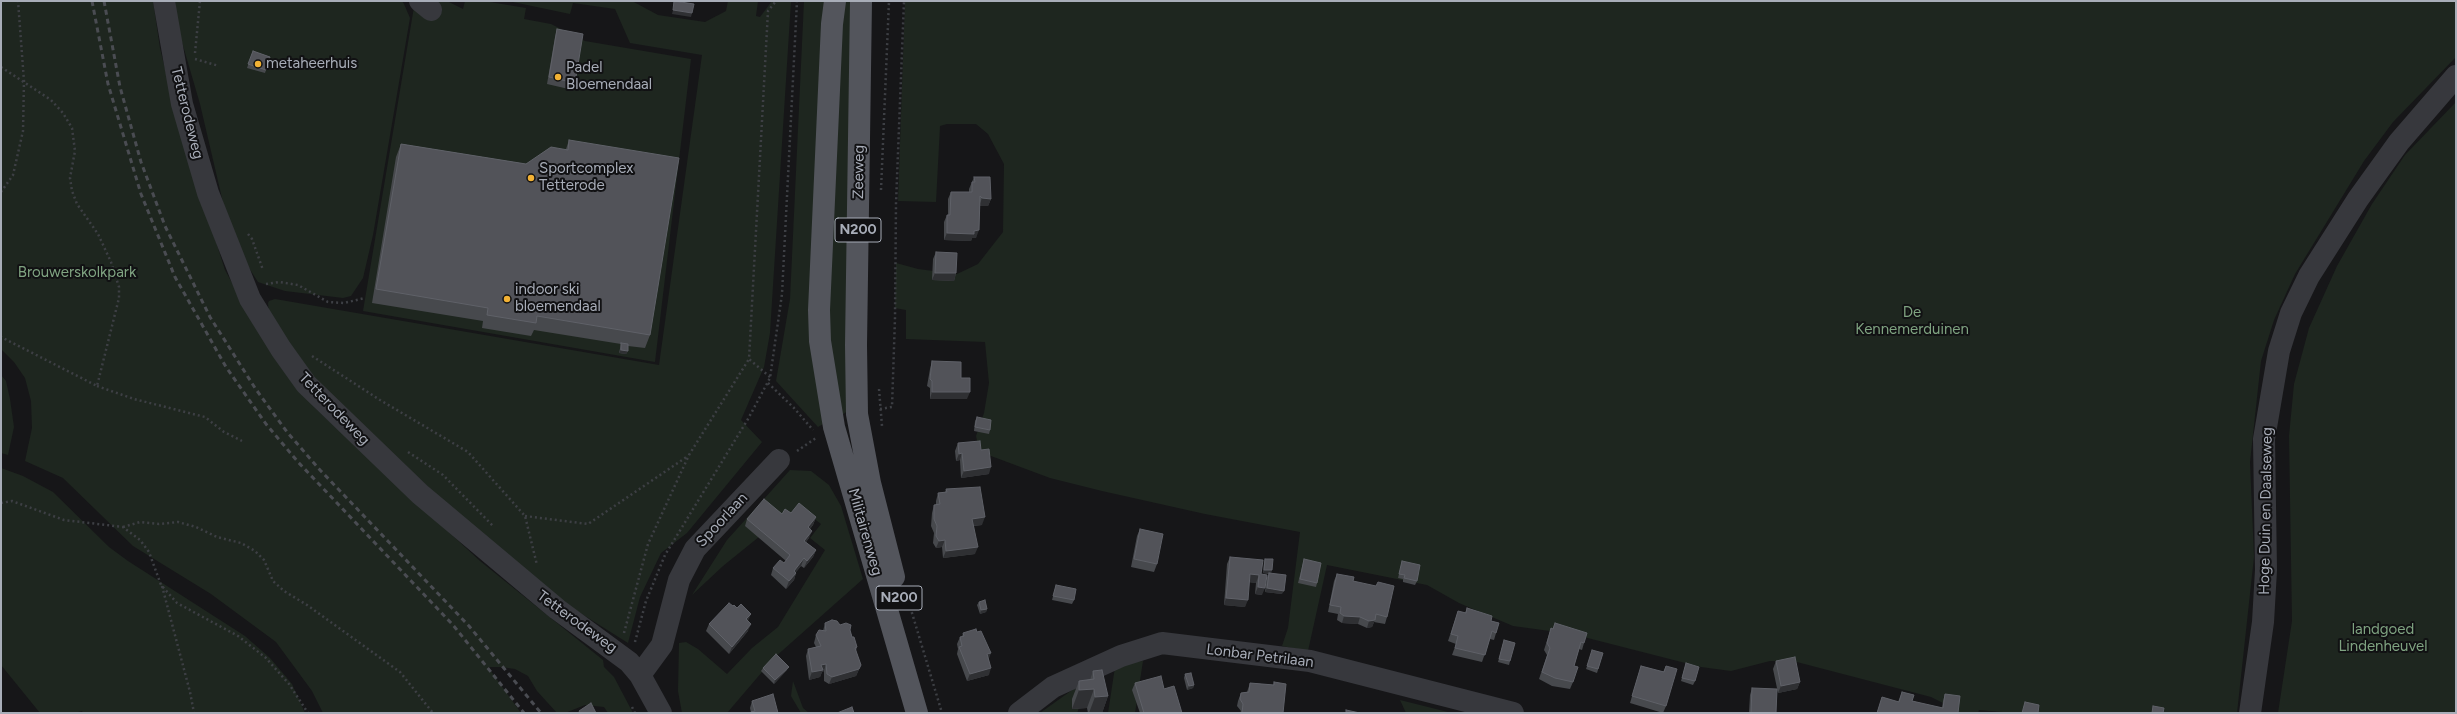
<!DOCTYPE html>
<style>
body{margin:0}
#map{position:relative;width:2457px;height:714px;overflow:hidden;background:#161618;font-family:Figtree,sans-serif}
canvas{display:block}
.frame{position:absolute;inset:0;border:2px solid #a8adb8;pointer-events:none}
</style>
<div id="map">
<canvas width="2457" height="714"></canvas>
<div class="frame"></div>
</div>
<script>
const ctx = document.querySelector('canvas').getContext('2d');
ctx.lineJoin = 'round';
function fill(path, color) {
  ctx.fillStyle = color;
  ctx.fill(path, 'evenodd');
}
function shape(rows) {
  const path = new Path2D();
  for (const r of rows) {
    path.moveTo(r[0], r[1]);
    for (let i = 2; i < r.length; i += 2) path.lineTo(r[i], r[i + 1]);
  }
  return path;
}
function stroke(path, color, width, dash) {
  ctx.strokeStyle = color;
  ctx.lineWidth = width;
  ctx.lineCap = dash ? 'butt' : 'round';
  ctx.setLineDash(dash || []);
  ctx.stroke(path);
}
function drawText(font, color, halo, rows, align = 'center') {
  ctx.font = font + ' Figtree,sans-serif';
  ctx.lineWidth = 4;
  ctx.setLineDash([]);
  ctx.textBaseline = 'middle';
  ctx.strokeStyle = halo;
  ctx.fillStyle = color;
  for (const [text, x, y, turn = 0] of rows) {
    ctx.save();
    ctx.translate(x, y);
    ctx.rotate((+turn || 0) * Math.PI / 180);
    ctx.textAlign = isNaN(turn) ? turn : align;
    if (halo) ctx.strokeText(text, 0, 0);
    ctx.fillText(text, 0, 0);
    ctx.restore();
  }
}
const green = shape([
 [1,1,153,1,160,48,178,123,225,270,255,325,283,369,315,408,480,561,603,660,604,667,614,677,633,713,608,713,604,707,585,705,565,713,557,713,537,691,528,676,515,669,501,667,488,667,521,713,323,713,312,691,276,642,211,594,133,546,63,478,25,461,32,428,31,401,25,378,14,362,1,349],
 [175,1,402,1,404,4,410,18,373,235,363,278,351,296,343,298,285,291,258,282,240,254,225,211,200,104,177,25],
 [415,1,447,1,463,9,465,1,484,1,526,8,524,19,551,24,585,41,691,59,655,362,363,311],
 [508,1,632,1,658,15,705,22,726,11,728,1,758,1,756,16,760,17,772,1,791,1,770,333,764,367,741,420,762,442,687,533,661,553,640,597,628,643,558,599,464,520,326,393,293,353,269,315,268,303,269,301,275,299,659,365,702,55,630,43,615,9,573,3,570,14],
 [804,1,827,1,828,421,818,427,776,381,790,299],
 [840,1,855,1,850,409,841,416,828,350],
 [905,1,2456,1,2456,57,2393,122,2364,161,2295,274,2274,320,2261,361,2250,462,2254,557,2237,713,2014,713,1979,710,1978,713,1950,713,1943,703,1931,697,1793,661,1770,661,1731,671,1701,667,1572,634,1513,626,1459,603,1427,585,1327,565,1308,651,1282,646,1288,628,1300,532,1205,514,1102,491,1050,478,983,453,978,445,976,436,984,413,989,383,985,342,906,339,906,310,895,308,896,263,918,269,957,274,978,264,1003,232,1004,164,988,134,976,124,947,124,940,126,936,202,898,201],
 [2456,102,2456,713,2278,713,2292,621,2289,436,2294,384,2309,328,2337,266,2372,204,2405,155],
 [1,375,6,381,10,399,14,427,8,455,1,453],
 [1,468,23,476,53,492,109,547,128,561,245,636,270,658,292,684,305,713,83,713,82,711,74,713,40,713,1,665],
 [790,470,811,471,829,485,841,506,863,579,774,658,727,713,682,713,678,691,679,643,686,642,698,649,727,674,752,648,778,627,825,550,810,538,821,524,804,511,770,528,723,566,692,595,727,540],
 [1143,661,1135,713,1108,713,1115,667,1123,663],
 [793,681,803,708,809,713,801,713,791,696],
 [1082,683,1084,695,1077,713,1040,713],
 [1400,700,1452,713,1406,713]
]);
const path = shape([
 [195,53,200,1],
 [195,59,219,66],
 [1,67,51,100,63,113,72,128,75,151,70,178,72,191,77,204,98,234,111,262,119,287,119,298,97,386,1,337],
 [881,190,889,1],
 [1,192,13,175,23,131,24,81,18,1],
 [248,234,252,239,263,270],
 [266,284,279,282,298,285,328,302,344,303,365,298],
 [312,356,380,400,468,452,525,516,537,565],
 [770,377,749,359,768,11,776,1],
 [768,383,794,408,813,430],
 [97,386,134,399,205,417,224,432,242,441],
 [879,389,882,426],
 [880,409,892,407,895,318,896,203,904,1],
 [797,451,816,438],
 [408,452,443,475,494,527],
 [1,503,12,501,64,520,123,527,140,540,149,552,161,585,177,603,238,636,266,658,289,684,308,713],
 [525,516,588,524,688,456],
 [123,527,140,522,159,524,178,522,196,527,217,537,241,543,255,551,264,560,273,581,284,591,307,605,400,672,433,713],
 [162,586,190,692,194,713],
 [906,593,942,713],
 [624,633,648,544,689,455,749,359],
 [635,642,646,601,665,555,748,419,770,378,782,294,797,1],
 [632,707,635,713]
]);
const minor = shape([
 [164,1,182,104,208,193,250,299,281,349,306,384,420,494,557,609,629,662,640,675,661,713],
 [420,1,431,10],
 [640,675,662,645,679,580,695,549,779,460],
 [1019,713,1053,687,1121,656,1162,643,1310,661,1513,713],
 [2250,713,2263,622,2266,570,2264,439,2279,351,2291,313,2309,276,2358,199,2399,142,2456,76]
]);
const major = shape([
 [835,1,832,24,819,310,820,341,834,427,917,713],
 [861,1,856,345,857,414,870,483,894,577]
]);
const rail = shape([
 [92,1,108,84,141,194,175,277,226,367,266,424,298,462,453,625,524,713],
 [104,1,120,87,141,162,165,226,210,317,255,388,287,432,320,470,469,626,541,713]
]);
const wall = shape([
 [557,29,575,83,573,90,547,84,555,37],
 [253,51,270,57,265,73,247,68],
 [569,140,650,335,645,348,628,346,628,351,626,354,619,353,621,344,534,330,531,336,482,328,483,321,372,303,396,157,401,144,526,164,566,149],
 [974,177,991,199,988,206,980,206,976,238,972,238,971,241,944,240,944,222,947,215,948,215,948,199,951,192,969,192,969,189],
 [936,252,956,273,954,281,932,280,933,259],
 [932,361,961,378,967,399,930,399,930,388,927,386,930,369],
 [977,417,990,430,989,434,974,431,975,421],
 [958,443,981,450,989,474,961,478,960,460,956,461,955,451],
 [946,489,982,525,974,526,975,554,943,558,942,547,936,548,933,543,934,533,931,526,932,513,934,505,936,505,936,501,938,493,945,492],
 [791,513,816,517,813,525,810,529,809,538,806,542,816,550,813,557,804,568,801,566,796,572,796,573,794,580,786,589,771,575,773,568,784,563,786,561,745,526,747,519,782,514],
 [1140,529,1157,564,1154,572,1131,567,1137,536],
 [1230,557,1261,574,1262,595,1255,594,1256,583,1249,582,1245,607,1224,605,1227,564],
 [1265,559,1271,574,1282,594,1265,592,1267,577,1269,574,1263,573,1264,562],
 [1304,559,1317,583,1316,587,1298,583],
 [1402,561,1417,581,1415,585,1403,582,1403,579,1398,578],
 [1337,574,1353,581,1387,617,1385,624,1374,622,1372,627,1367,628,1358,624,1342,623,1337,620,1338,614,1328,612,1334,581],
 [1056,585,1074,600,1072,604,1052,600],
 [979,602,987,609,986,612,980,614,977,605],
 [1467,608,1491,621,1499,623,1494,640,1490,639,1482,662,1452,655,1456,644,1448,641,1458,611,1465,613],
 [748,621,748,631,729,654,706,631,709,624],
 [825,623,840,625,850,630,852,637,857,647,856,651,861,665,856,676,829,684,824,681,824,671,822,672,820,677,809,680,806,656,808,649,816,647,814,643,816,635,823,631],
 [1555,623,1584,643,1582,650,1579,649,1574,666,1573,682,1570,689,1552,686,1539,679,1547,655,1544,650,1551,628,1553,629],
 [963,633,989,659,989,675,967,681,957,654,958,649,957,644,960,637,962,637],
 [1504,640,1510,661,1509,665,1498,662],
 [1603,653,1597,673,1586,669,1591,654],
 [1776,661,1800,682,1797,689,1778,693,1773,669],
 [1686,663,1695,681,1693,685,1681,681],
 [1641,666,1663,672,1666,666,1666,706,1663,713,1630,703],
 [763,668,787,670,774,684,761,671],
 [1093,671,1108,696,1102,713,1088,713,1087,708,1072,709,1072,699,1079,681,1090,680],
 [1185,674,1194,685,1193,688,1187,690,1184,678],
 [1274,682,1283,713,1240,713,1241,711,1237,706,1238,701,1241,693,1247,692,1250,683,1273,685],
 [1135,683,1164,689,1182,713,1140,713,1132,690],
 [1752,688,1776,713,1749,713,1750,695],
 [1902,692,1912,701,1942,708,1943,701,1945,694,1958,713,1877,713,1882,697,1898,702],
 [752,701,778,713,751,713,750,708]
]);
const shadedWall = shape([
 [673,10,692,13,691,17,672,14],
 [982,198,991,199,988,206,979,206],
 [979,230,976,238,972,238,971,241,944,240,947,233],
 [935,273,956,273,954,281,932,280],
 [621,350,628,351,626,354,619,353],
 [932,392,970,392,967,399,930,399],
 [962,453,960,460,956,461,959,454],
 [991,467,989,474,961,478,964,471],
 [816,517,813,525,805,535,808,527],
 [985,517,982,525,970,526,972,519],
 [812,531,809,538,801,548,804,541],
 [945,540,942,547,936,548,939,541],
 [978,547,975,554,943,558,946,551],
 [816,550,813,557,804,568,807,561],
 [804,558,801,566,791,578,794,571],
 [1264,570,1272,570,1271,574,1263,573],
 [796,573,794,580,786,589,789,581],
 [1250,574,1259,575,1256,583,1247,582],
 [1258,587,1265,588,1262,595,1255,594],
 [1267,588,1284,591,1282,594,1265,592],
 [1226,598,1248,600,1245,607,1224,605],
 [987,609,986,612,980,614,981,610],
 [751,614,748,621,746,619],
 [1344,616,1360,617,1358,624,1342,623],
 [1375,620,1372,627,1367,628,1369,621],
 [751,624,748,631,729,654,732,647],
 [991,653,988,661,987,654],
 [826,664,824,671,822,672,820,677,809,680,812,672,821,665],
 [861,665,856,676,829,684,832,677],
 [789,667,787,670,774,684,775,680],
 [991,668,989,675,967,681,970,674],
 [1800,682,1797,689,1778,693,1781,686],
 [1194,685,1193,688,1187,690,1189,686],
 [1094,689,1087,708,1072,709,1079,690],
 [1108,696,1102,713,1089,713,1095,697]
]);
const building = shape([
 [674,1,694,4,692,13,673,10,674,1],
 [557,29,583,34,575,83,549,77,557,29],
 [253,51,270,57,266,70,248,64,253,51],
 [569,140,679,158,650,335,537,316,536,323,487,315,488,308,376,289,401,144,526,164,551,147,568,150,569,140],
 [974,177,990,177,991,199,982,198,980,196,979,230,974,231,974,234,947,233,947,215,950,215,951,192,972,192,972,182,975,182,974,177],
 [936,252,957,253,956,273,935,273,936,252],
 [621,343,628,344,628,351,621,350,621,343],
 [932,361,961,362,961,378,970,378,970,392,932,392,932,381,930,379,932,361],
 [977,417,991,420,990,430,975,427,977,417],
 [980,441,981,450,989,449,991,467,964,471,962,453,959,454,958,443,980,441],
 [980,487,985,517,972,519,978,547,946,551,945,540,939,541,936,536,937,526,934,519,934,505,940,504,938,493,947,492,946,489,980,487],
 [764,499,782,514,785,509,791,513,799,503,816,517,808,527,812,531,804,541,816,550,807,561,804,558,794,571,796,573,789,581,773,568,780,560,784,563,790,555,747,519,764,499],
 [1140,529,1163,534,1157,564,1134,559,1140,529],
 [1230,557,1263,560,1261,574,1267,575,1265,588,1258,587,1259,575,1250,574,1248,600,1226,598,1230,557],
 [1265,559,1273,559,1272,570,1264,570,1265,559],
 [1304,559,1321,563,1317,583,1300,579,1304,559],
 [1402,561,1420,565,1417,581,1404,578,1405,575,1399,574,1402,561],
 [1269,573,1286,575,1284,591,1267,588,1269,573],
 [1337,574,1354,577,1353,581,1376,586,1378,582,1394,586,1387,617,1376,614,1375,620,1369,621,1360,617,1344,616,1340,613,1341,607,1330,605,1337,574],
 [1056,585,1076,589,1074,600,1053,596,1056,585],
 [985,600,987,609,981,610,979,602,985,600],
 [729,603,733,606,734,605,737,608,741,604,751,614,746,619,751,624,732,647,709,624,729,603],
 [1467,608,1492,616,1491,621,1499,623,1496,633,1492,631,1485,655,1455,648,1458,636,1451,634,1458,611,1466,613,1467,608],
 [832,620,837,621,840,625,846,623,851,625,850,630,852,637,854,637,857,647,855,648,861,665,859,669,832,677,827,674,826,664,821,665,823,670,812,672,808,649,821,646,816,635,819,630,826,631,825,623,832,620],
 [1555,623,1587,633,1584,643,1581,642,1574,666,1578,667,1573,682,1555,678,1542,672,1550,648,1547,643,1551,628,1553,629,1555,623],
 [976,629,977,632,981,631,991,653,987,654,991,668,970,674,959,647,962,646,960,637,964,636,963,633,976,629],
 [1504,640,1515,643,1510,661,1499,659,1504,640],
 [1592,650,1603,653,1598,669,1587,666,1592,650],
 [776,654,789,667,775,680,763,668,776,654],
 [1795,657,1800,682,1781,686,1776,661,1795,657],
 [1686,663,1699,667,1695,681,1682,678,1686,663],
 [1641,666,1664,672,1666,666,1677,669,1666,706,1632,696,1641,666],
 [1102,670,1108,696,1095,697,1094,689,1079,690,1079,681,1094,679,1093,671,1102,670],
 [1191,673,1194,685,1189,686,1185,674,1191,673],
 [1161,676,1164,689,1174,686,1182,713,1144,713,1135,683,1161,676],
 [1274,682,1286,684,1283,713,1242,713,1243,704,1240,699,1241,693,1249,692,1250,683,1274,685,1274,682],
 [1752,688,1777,689,1776,713,1751,713,1752,688],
 [1902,692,1914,695,1912,701,1943,708,1945,694,1960,696,1958,713,1877,713,1882,697,1899,702,1902,692],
 [773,694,778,713,751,713,751,712,755,711,752,701,773,694],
 [2025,702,2039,705,2038,713,2022,713,2025,702],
 [591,703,596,713,580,713,579,711,591,703],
 [2153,706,2164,708,2163,713,2152,713,2153,706],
 [852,707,854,713,837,713,852,707],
 [1346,710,1360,713,1346,713,1346,710]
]);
const markers = [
 [258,64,4,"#f2b134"],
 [558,77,4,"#f2b134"],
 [531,178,4,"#f2b134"],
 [507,299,4,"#f2b134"]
];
const shields = [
 [858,230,46],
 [899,598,46]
];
const shieldNames = [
 ["N200",858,230],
 ["N200",899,598]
];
const poiNames = [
 ["metaheerhuis",266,64],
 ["Padel",566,68],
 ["Bloemendaal",566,85],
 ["Sportcomplex",539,169],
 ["Tetterode",539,186],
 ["indoor ski",515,290],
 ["bloemendaal",515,307]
];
const streetNames = [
 ["Tetterodeweg",187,113,76],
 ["Zeeweg",859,172,-89],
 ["Tetterodeweg",334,409,46],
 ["Hoge Duin en Daalseweg",2266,511,-89],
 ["Spoorlaan",722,520,-47],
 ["Militairenweg",865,532,74],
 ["Tetterodeweg",577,622,36],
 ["Lonbar Petrilaan",1260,656,7]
];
const parkNames = [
 ["Brouwerskolkpark",77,273],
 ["De",1912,313],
 ["Kennemerduinen",1912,330],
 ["landgoed",2383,630],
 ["Lindenheuvel",2383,647]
];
fill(green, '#1e261f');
stroke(path, '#3d3f44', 2.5, [2, 3]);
stroke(minor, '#37383d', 22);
stroke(major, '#53555c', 22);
stroke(rail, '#4a4c52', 3, [5, 4]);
fill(wall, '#47494d');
fill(shadedWall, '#2f3033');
fill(building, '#525359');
stroke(building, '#5f6168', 1);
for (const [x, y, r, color] of markers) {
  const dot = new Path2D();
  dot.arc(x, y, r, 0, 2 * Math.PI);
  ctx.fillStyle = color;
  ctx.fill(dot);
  stroke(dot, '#111113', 1.5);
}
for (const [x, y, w] of shields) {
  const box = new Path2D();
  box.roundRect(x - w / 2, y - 12, w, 24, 3);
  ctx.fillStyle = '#111113';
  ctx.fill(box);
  stroke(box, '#a8adb8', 1);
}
drawText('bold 14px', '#a8adb8', null, shieldNames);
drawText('15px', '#a8adb8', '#111113', poiNames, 'left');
drawText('15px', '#a8adb8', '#111113', streetNames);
drawText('15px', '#7fa381', '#111113', parkNames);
</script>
